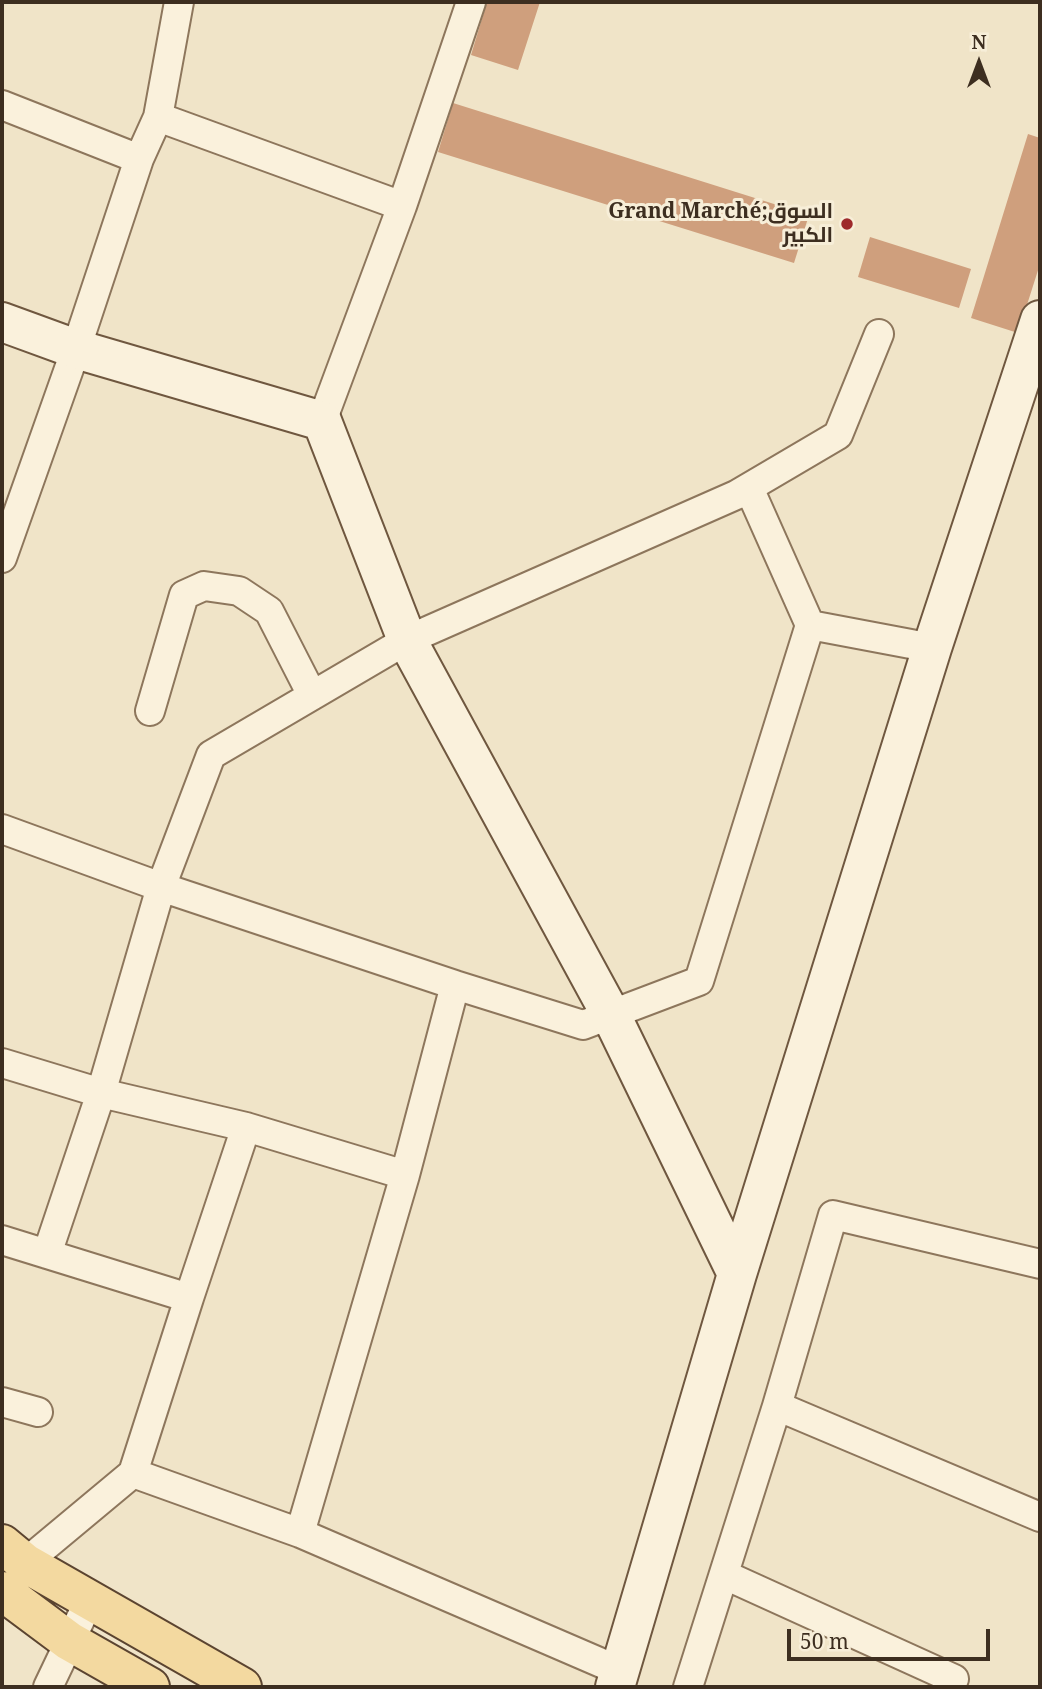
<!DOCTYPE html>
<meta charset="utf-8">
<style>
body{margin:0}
#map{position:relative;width:1042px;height:1689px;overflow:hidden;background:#f0e4c8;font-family:"Noto Serif",serif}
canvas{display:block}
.frame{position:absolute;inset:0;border:4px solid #3d2e20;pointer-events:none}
.north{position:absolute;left:944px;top:28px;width:70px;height:70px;-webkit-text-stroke:5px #f7eed8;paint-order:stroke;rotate:0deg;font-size:19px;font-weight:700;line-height:28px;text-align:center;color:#3d2e20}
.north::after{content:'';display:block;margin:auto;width:24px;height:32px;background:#3d2e20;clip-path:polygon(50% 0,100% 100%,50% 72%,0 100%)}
.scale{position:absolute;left:787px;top:1629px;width:203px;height:32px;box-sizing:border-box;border:4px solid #3d2e20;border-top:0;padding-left:9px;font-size:21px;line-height:24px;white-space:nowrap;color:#3d2e20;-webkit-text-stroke:5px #f7eed8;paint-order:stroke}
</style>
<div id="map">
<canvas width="1042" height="1689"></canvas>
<div class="frame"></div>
<div class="north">N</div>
<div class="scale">50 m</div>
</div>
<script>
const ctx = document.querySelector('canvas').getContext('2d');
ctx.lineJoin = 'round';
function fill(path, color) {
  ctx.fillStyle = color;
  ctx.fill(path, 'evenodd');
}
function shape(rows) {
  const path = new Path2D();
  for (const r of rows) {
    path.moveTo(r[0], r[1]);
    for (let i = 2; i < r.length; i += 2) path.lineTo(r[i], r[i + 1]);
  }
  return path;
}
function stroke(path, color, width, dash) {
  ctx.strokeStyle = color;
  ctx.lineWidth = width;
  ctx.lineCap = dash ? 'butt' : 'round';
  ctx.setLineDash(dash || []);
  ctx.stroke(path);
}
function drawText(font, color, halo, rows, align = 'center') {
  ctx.font = font + ' "Noto Serif",Cairo,serif';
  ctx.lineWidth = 6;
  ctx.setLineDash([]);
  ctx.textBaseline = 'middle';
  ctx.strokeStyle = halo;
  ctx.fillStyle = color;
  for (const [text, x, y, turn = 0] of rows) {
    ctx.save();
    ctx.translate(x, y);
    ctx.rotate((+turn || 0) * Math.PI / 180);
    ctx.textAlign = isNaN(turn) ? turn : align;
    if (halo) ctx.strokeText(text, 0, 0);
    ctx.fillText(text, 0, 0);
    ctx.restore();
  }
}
const building = shape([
 [487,2,540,2,518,70,471,55],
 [453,103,809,215,794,263,438,152],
 [1028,134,1040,138,1040,264,1018,333,971,318],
 [870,237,971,269,959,308,858,277]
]);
const street = shape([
 [2,105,139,159],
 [158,117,402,206],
 [322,421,402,206,471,2],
 [749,488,810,625,932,648],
 [2,558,76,349,139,159,158,117,179,2],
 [150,711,184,595,204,586,239,591,269,611,312,695],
 [2,829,161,887,211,755,407,640,736,495,838,435,879,334],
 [2,1063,101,1093,246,1127,405,1175],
 [2,1240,189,1298,246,1127],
 [47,1254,101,1093,161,887,455,985],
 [1040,1264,833,1215,777,1406,1040,1517],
 [2,1402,38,1412],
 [133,1473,189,1298],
 [300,1533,405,1175,455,985,583,1025,699,981,810,625],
 [25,1563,133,1473,300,1533,620,1671],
 [725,1575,954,1679,950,1687],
 [48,1687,90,1599],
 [688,1687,777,1406]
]);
const secondary = shape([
 [2,322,76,349,322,421,407,640,611,1015,737,1274,615,1687],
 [737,1274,932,648,1040,320]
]);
const primary = shape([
 [2,1544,25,1563,242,1687],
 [2,1591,69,1641,150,1687]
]);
const markers = [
 [847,224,7,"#9e2a2b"]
];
const poiNames = [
 ["Grand Marché;السوق",833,212],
 ["الكبير",833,236]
];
fill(building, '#cf9f7d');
stroke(street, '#8d765c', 32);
stroke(secondary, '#6f573f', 42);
stroke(primary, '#5b4430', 42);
stroke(street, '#faf1dc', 28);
stroke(secondary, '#faf1dc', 38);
stroke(primary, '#f3d9a0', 38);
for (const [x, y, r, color] of markers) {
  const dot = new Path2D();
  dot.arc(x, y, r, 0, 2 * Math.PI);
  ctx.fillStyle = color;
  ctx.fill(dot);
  stroke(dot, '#f7eed8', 2.5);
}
drawText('bold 21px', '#3d2e20', '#f7eed8', poiNames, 'right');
</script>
